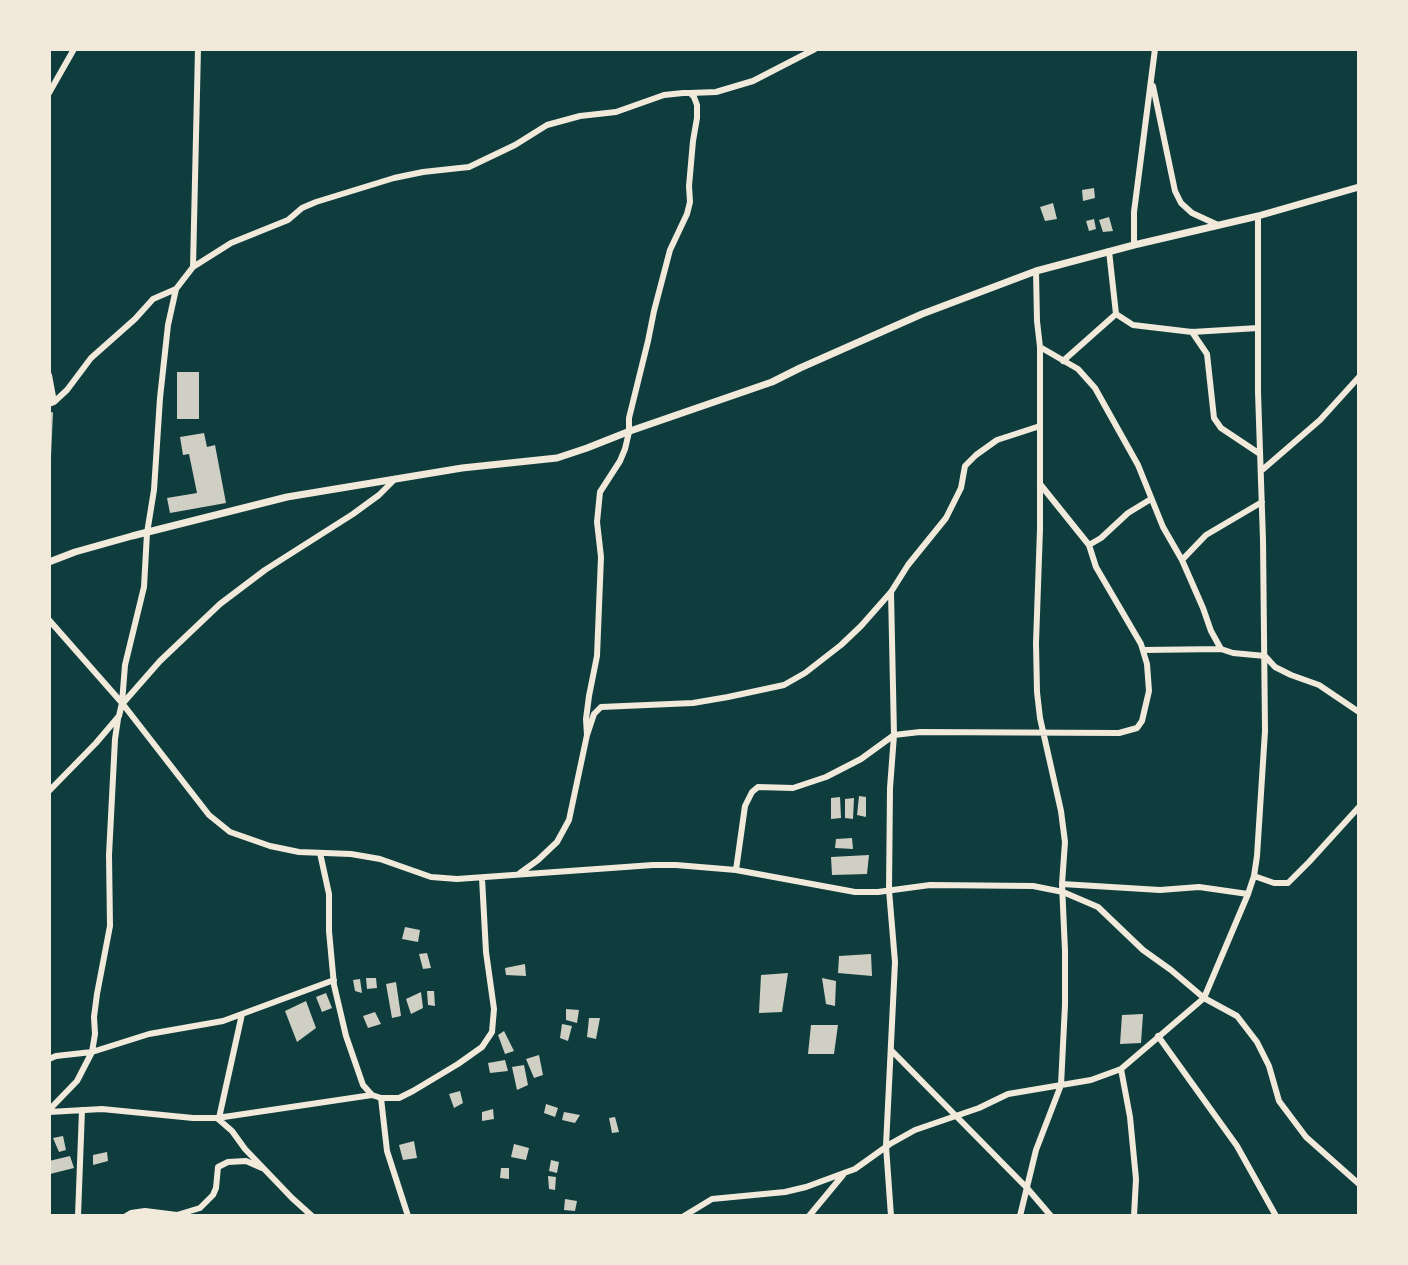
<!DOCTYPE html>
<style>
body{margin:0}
#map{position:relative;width:1408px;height:1265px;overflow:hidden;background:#0f3d3e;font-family:"Nunito Sans",sans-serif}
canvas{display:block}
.frame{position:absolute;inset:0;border:51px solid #f1e9da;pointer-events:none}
</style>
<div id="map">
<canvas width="1408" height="1265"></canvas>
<div class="frame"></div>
</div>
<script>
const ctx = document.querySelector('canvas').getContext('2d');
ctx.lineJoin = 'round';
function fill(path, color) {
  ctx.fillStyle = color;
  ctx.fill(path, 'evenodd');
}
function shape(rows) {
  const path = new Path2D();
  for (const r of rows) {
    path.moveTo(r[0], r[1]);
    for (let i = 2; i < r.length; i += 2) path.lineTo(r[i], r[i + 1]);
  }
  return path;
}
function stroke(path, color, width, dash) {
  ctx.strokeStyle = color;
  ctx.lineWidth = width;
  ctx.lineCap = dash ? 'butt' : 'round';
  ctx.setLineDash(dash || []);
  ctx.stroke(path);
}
const building = shape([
 [1094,188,1095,198,1083,201,1082,190],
 [1053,203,1057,219,1045,221,1040,207],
 [1109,217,1113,231,1103,232,1099,220],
 [1094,219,1096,229,1089,231,1086,221],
 [177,372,199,372,199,419,177,419],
 [53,412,51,457,49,457,49,413],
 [204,433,207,447,215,445,226,503,170,513,167,498,197,493,189,454,183,455,180,437],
 [859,796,866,797,866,817,857,815],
 [840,797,841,818,831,819,831,798],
 [854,798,853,819,845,818,845,799],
 [852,838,853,849,835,848,836,839],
 [869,855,867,874,832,875,831,857],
 [405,927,420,930,418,942,402,939],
 [427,953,431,968,423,969,419,954],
 [871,954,872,976,838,973,839,956],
 [525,964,526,976,506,975,505,968],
 [788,973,782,1012,759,1013,761,975],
 [366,978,376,978,377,988,367,989],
 [822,978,836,981,835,1006,826,1004],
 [360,979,362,993,355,991,353,980],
 [396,982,401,1016,392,1018,386,984],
 [427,991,434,991,435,1006,428,1005],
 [421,992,423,1008,411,1014,406,999],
 [326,993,332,1008,322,1012,316,997],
 [306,1001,316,1028,297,1042,285,1011],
 [566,1009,579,1010,577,1023,566,1020],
 [375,1012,381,1024,368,1028,363,1016],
 [1143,1014,1141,1043,1120,1044,1122,1015],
 [589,1018,600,1018,596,1039,587,1037],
 [562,1024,572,1026,568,1041,560,1038],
 [811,1025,838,1025,834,1054,808,1054],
 [504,1031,514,1051,505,1054,498,1035],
 [539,1055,543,1075,534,1078,526,1059],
 [505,1060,508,1071,490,1073,488,1063],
 [524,1065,528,1085,517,1090,512,1067],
 [460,1091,463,1103,454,1108,449,1094],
 [546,1104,558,1108,555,1117,544,1113],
 [493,1109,494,1119,482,1121,482,1112],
 [564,1112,580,1115,575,1123,562,1120],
 [615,1117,619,1132,612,1133,609,1118],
 [63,1136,66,1150,59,1152,53,1138],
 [414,1141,417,1158,403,1160,399,1145],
 [514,1144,529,1148,526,1160,511,1157],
 [107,1152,108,1161,93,1165,93,1155],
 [70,1156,74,1168,50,1174,49,1161],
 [551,1160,559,1162,557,1173,549,1171],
 [501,1168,509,1168,509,1179,500,1178],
 [548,1176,556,1177,555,1190,549,1189],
 [565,1199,577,1201,575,1211,564,1210]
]);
const minor = shape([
 [1153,86,1175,191,1181,203,1192,213,1218,225],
 [49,93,74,49],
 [690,93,716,92,753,81,815,49],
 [1134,245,1134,212,1155,49],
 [1109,251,1116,314,1133,325,1192,332,1258,328],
 [193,267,198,49],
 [1192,332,1207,354,1214,418,1221,428,1260,454],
 [1040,347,1078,369,1095,388,1138,465,1163,527,1182,560,1203,608,1211,631,1221,649,1233,653,1265,656,1275,667,1291,675,1319,685,1359,712],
 [1063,361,1116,314],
 [49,375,54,402],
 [49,404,54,402,67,390,91,358,135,319,153,299,176,289],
 [1261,471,1320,420,1359,377],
 [1089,545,1101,538,1128,513,1151,499],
 [1182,560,1206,535,1262,502],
 [49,620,122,703,209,815,230,832,270,846,299,852,351,854,380,859,431,877,457,879,653,865,676,865,736,870,855,892,878,892,930,885,1033,886,1063,892,1098,907,1143,950,1171,970,1204,998,1237,1016,1257,1042,1269,1066,1279,1101,1306,1137,1359,1184],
 [1143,650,1221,649],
 [124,702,160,661,220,604,265,570,353,514,379,495,395,479],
 [49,791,96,743,119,716,122,703,125,665,144,587,147,533,154,490,160,398,168,325,176,289,193,267,231,243,288,220,302,208,316,202,394,178,423,172,469,167,515,145,547,125,580,116,616,112,664,95,683,93,690,93,694,97,697,105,697,118,693,141,689,186,690,202,687,214,670,250,654,311,648,341,629,418,629,432,625,449,620,461,600,492,597,522,601,557,597,656,589,696,586,719,587,735],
 [320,853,329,894,329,931,334,985,346,1036,363,1085,372,1095],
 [736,870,745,806,752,792,758,787,793,788,826,777,861,759,894,735,891,592],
 [520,873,538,860,557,842,569,820,587,735,594,714,601,707,693,703,728,697,784,685,805,673,841,645,861,626,891,592,908,565,946,518,961,488,965,466,976,455,997,440,1040,426],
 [1254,876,1274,883,1288,883,1309,862,1359,807],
 [1062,884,1160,890,1199,887,1248,894],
 [1158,1036,1237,1146,1276,1216],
 [891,1050,1027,1188,1051,1216],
 [49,1059,56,1056,92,1052,149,1034,223,1021,334,980],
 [1121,1069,1130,1117,1136,1179,1134,1216],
 [381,1098,387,1151,408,1216],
 [49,1110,77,1081,92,1052,95,1034,94,1017,97,994,110,926,109,855,115,739,118,719],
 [49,1112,102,1109,193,1118,217,1118,372,1095,381,1098,399,1098,413,1091,458,1064,482,1047,492,1032,494,1009,486,952,482,878],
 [217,1118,232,1131,245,1149,292,1198,312,1216],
 [219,1118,242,1014],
 [78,1216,82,1110],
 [126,1216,131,1213,145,1211,177,1215,200,1208,213,1195,216,1188,218,1167,228,1162,246,1161,262,1168],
 [684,1216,712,1199,785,1192,806,1187,844,1173,855,1169,890,1144,915,1130,979,1108,1008,1094,1091,1080,1121,1069,1204,998,1248,894,1254,876,1257,856,1265,731,1263,540,1258,392,1258,216],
 [809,1216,843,1175],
 [891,1216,886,1146,895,962,889,890,890,788,894,735,920,732,1119,733,1137,728,1142,721,1149,691,1147,664,1141,644,1096,567,1089,545,1040,484],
 [1020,1216,1036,1150,1061,1085,1065,1005,1065,951,1062,884,1065,842,1061,811,1040,718,1037,692,1036,643,1040,529,1040,347,1037,321,1036,271]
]);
const tertiary = shape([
 [49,562,75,552,132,536,287,497,462,468,557,458,587,448,630,431,772,382,800,368,922,314,1036,271,1134,245,1258,216,1359,187]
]);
fill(building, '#cfcfc3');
stroke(minor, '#f1e9da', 6);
stroke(tertiary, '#f1e9da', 7);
</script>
